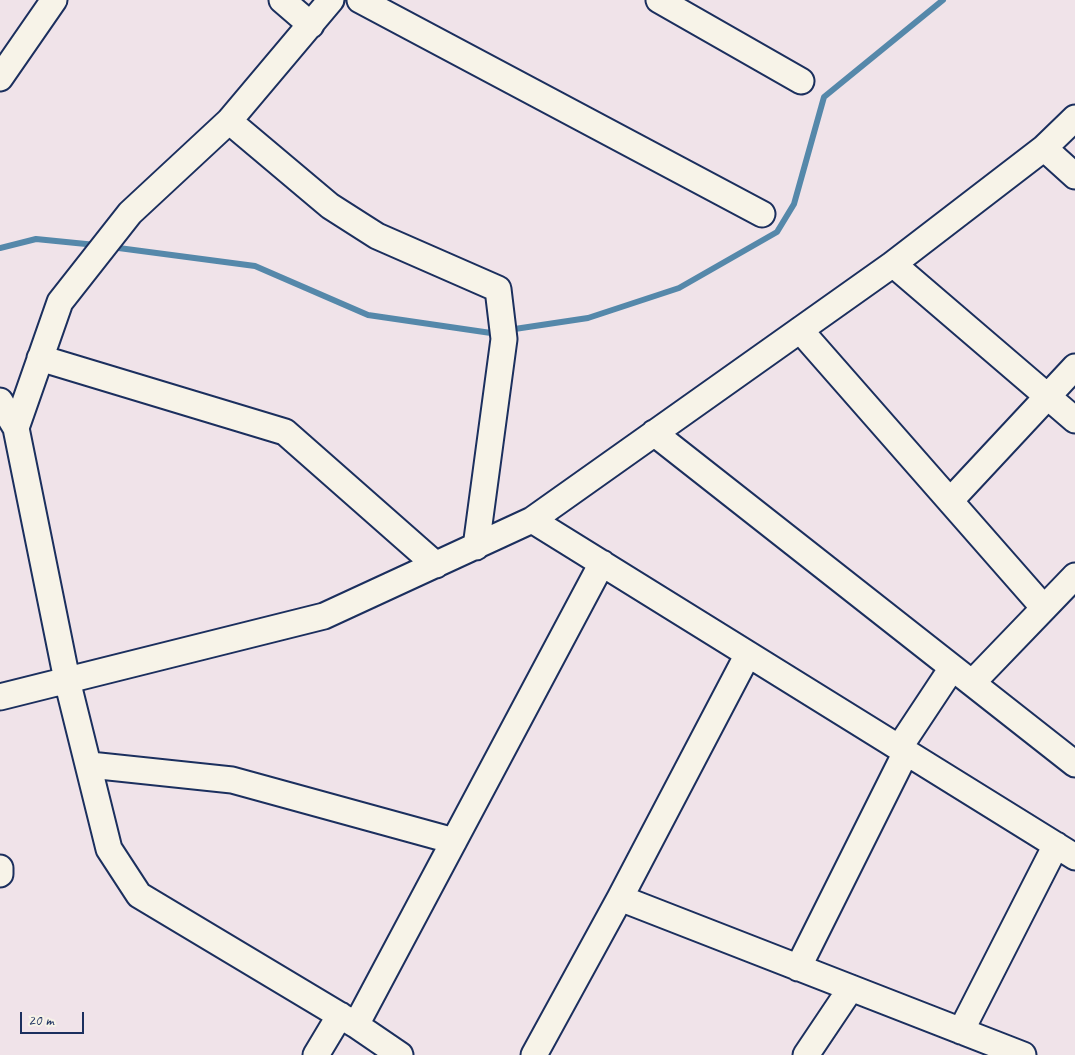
<!DOCTYPE html>
<style>
body{margin:0}
#map{position:relative;width:1075px;height:1055px;overflow:hidden;background:#f0e3e9;font-family:Caveat,sans-serif}
canvas{display:block}
.scale{position:absolute;left:20px;top:1012px;width:64px;height:22px;box-sizing:border-box;border:2px solid #1b2f5e;border-top:0;padding-left:6px;font-size:15px;line-height:18px;white-space:nowrap;color:#1b2f5e;-webkit-text-stroke:4px #f7f3e8;paint-order:stroke}
</style>
<div id="map">
<canvas width="1075" height="1055"></canvas>
<div class="scale">20 m</div>
</div>
<script>
const ctx = document.querySelector('canvas').getContext('2d');
ctx.lineJoin = 'round';
function shape(rows) {
  const path = new Path2D();
  for (const r of rows) {
    path.moveTo(r[0], r[1]);
    for (let i = 2; i < r.length; i += 2) path.lineTo(r[i], r[i + 1]);
  }
  return path;
}
function stroke(path, color, width, dash) {
  ctx.strokeStyle = color;
  ctx.lineWidth = width;
  ctx.lineCap = dash ? 'butt' : 'round';
  ctx.setLineDash(dash || []);
  ctx.stroke(path);
}
const stream = shape([
 [111,247,255,266,368,315,491,333,498,331],
 [0,248,36,239,96,245],
 [508,330,588,318,679,288,777,232,794,204,824,97,943,0]
]);
const minor = shape([
 [282,0,311,25],
 [331,0,229,121,130,213,60,302,16,428,67,680,109,849,139,895,356,1025,400,1055],
 [360,0,762,214],
 [659,0,801,81],
 [0,78,54,0],
 [229,121,330,206,377,236,498,289,504,339,476,547],
 [1044,148,1075,176],
 [893,264,1075,420],
 [800,330,1044,608],
 [40,358,285,432,436,565],
 [0,401,16,428],
 [654,433,1075,764],
 [950,501,1075,367],
 [532,520,1075,857],
 [972,683,1075,576],
 [0,697,324,616,532,520,893,264,1044,148,1075,118],
 [899,748,952,668],
 [90,765,232,780,454,841],
 [0,868,0,874],
 [620,898,1023,1055],
 [798,968,906,752],
 [356,1025,602,563],
 [961,1031,1056,845],
 [316,1055,340,1015],
 [534,1055,620,898,748,654],
 [806,1055,851,988]
]);
stroke(stream, '#58a', 6);
stroke(minor, '#1b2f5e', 29);
stroke(minor, '#f7f3e8', 25);
</script>
